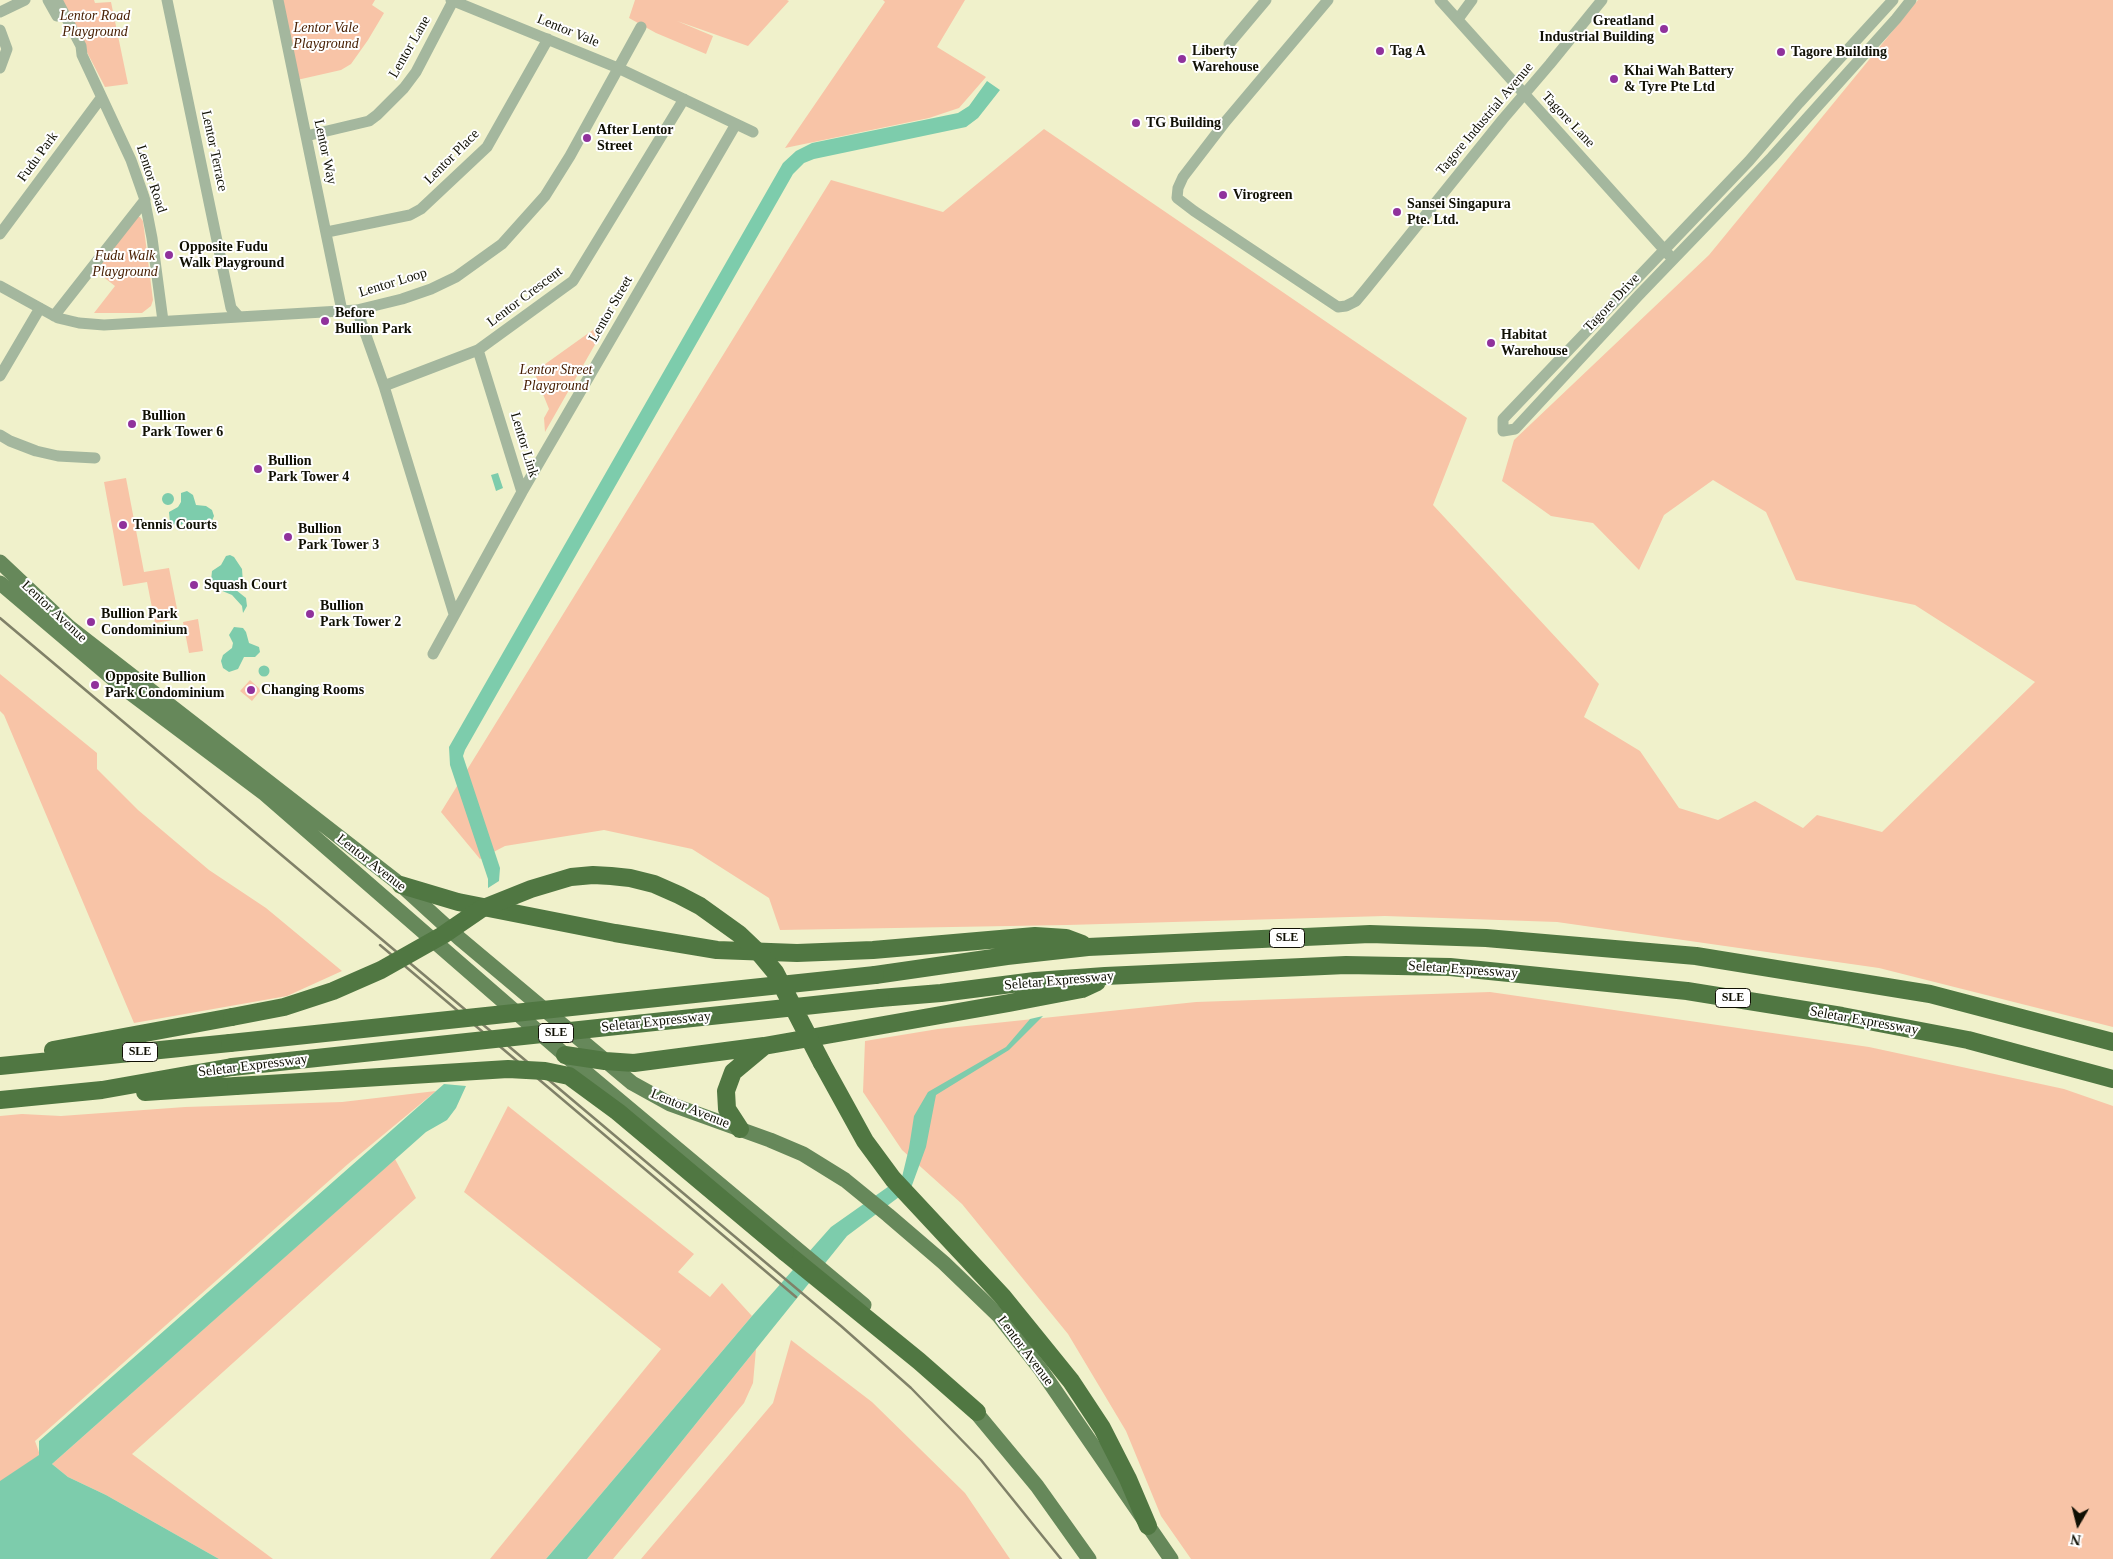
<!DOCTYPE html>
<style>
body{margin:0}
#map{position:relative;width:2113px;height:1559px;overflow:hidden;background:#f0f1cb;font-family:"Times New Roman",serif}
canvas{display:block}
.north{position:absolute;left:2053px;top:1499px;width:50px;height:50px;-webkit-text-stroke:4px #fff;paint-order:stroke;rotate:188deg;font-size:14px;font-weight:700;line-height:20px;text-align:center;color:#101004}
.north::after{content:'';display:block;margin:auto;width:18px;height:22px;background:#101004;clip-path:polygon(50% 0,100% 100%,50% 72%,0 100%)}
</style>
<div id="map">
<canvas width="2113" height="1559"></canvas>
<div class="north">N</div>
</div>
<script>
const ctx = document.querySelector('canvas').getContext('2d');
ctx.lineJoin = 'round';
function fill(path, color) {
  ctx.fillStyle = color;
  ctx.fill(path, 'evenodd');
}
function shape(rows) {
  const path = new Path2D();
  for (const r of rows) {
    if (r.length === 3) {
      path.moveTo(r[0] + r[2], r[1]);
      path.arc(r[0], r[1], r[2], 0, 2 * Math.PI);
      continue;
    }
    path.moveTo(r[0], r[1]);
    for (let i = 2; i < r.length; i += 2) path.lineTo(r[i], r[i + 1]);
  }
  return path;
}
function stroke(path, color, width, dash) {
  ctx.strokeStyle = color;
  ctx.lineWidth = width;
  ctx.lineCap = dash ? 'butt' : 'round';
  ctx.setLineDash(dash || []);
  ctx.stroke(path);
}
function drawText(font, color, halo, rows, align = 'center') {
  ctx.font = font + ' "Times New Roman",serif';
  ctx.lineWidth = 4;
  ctx.setLineDash([]);
  ctx.textBaseline = 'middle';
  ctx.strokeStyle = halo;
  ctx.fillStyle = color;
  for (const [text, x, y, turn = 0] of rows) {
    ctx.save();
    ctx.translate(x, y);
    ctx.rotate((+turn || 0) * Math.PI / 180);
    ctx.textAlign = isNaN(turn) ? turn : align;
    if (halo) ctx.strokeText(text, 0, 0);
    ctx.fillText(text, 0, 0);
    ctx.restore();
  }
}
const green = shape([
 [60,0,94,0,95,3,111,2,128,84,105,87],
 [283,0,375,0,372,5,384,13,368,40,351,64,341,70,297,80],
 [635,0,787,0,789,1,748,46,677,21,713,36,706,54,656,33,629,18],
 [883,0,965,0,937,47,986,77,959,108,929,118,785,148,885,2],
 [1918,0,2113,0,2113,1027,1879,968,1557,922,1385,916,1067,925,780,930,769,898,692,849,604,830,505,846,480,859,441,812,831,180,943,212,1044,129,1467,418,1433,505,1599,684,1584,717,1640,751,1679,808,1718,820,1755,801,1803,828,1817,815,1882,832,2035,682,1915,605,1796,580,1766,512,1713,480,1664,515,1639,570,1593,523,1551,516,1502,481,1514,440,1709,255],
 [135,217,140,217,143,221,153,300,151,306,142,313,94,313,115,286,93,269],
 [611,317,597,341,545,432,544,418,549,409,534,372],
 [126,478,144,572,169,568,179,619,155,623,147,582,123,586,104,482],
 [198,619,203,651,189,653,183,622],
 [0,674,97,753,97,769,138,810,209,870,266,908,342,971,287,996,134,1023,4,715,0,711],
 [250,680,261,690,252,701,240,691],
 [1490,992,1869,1047,2064,1089,2113,1106,2113,1559,1191,1559,1161,1516,1126,1431,1068,1334,962,1204,902,1150,863,1092,865,1041,938,1029,1196,1002],
 [436,1091,348,1164,35,1441,40,1455,0,1482,0,1116,22,1114,61,1116,185,1107,342,1102],
 [508,1106,694,1254,678,1272,710,1297,722,1283,752,1316,546,1559,490,1559,661,1349,464,1192],
 [395,1159,416,1198,132,1454,273,1559,219,1559,106,1495,68,1477,52,1464],
 [791,1340,872,1402,965,1493,1010,1559,641,1559,773,1403],
 [756,1349,753,1383,744,1403,613,1559,587,1559]
]);
const water = shape([
 [987,81,1000,90,978,118,966,127,814,159,804,163,793,174,465,750,463,756,500,868,499,881,488,888,488,879,450,765,449,747,783,163,796,151,812,143,958,113,969,106],
 [498,473,503,488,496,491,491,475],
 [187,491,193,495,196,505,206,506,212,510,214,516,211,523,203,526,190,520,179,526,170,523,169,512,178,507,181,502,181,493],
 [168,499,6],
 [230,555,234,557,242,569,243,583,236,590,246,598,247,606,243,613,242,606,232,595,220,590,214,593,219,588,216,583,211,581,212,571,221,565,226,556],
 [234,627,243,628,246,632,249,643,259,647,260,652,255,657,244,657,238,669,229,672,223,668,221,661,223,655,232,648,233,643,229,635],
 [264,671,5.5],
 [1043,1016,1009,1050,936,1095,926,1147,911,1188,847,1236,587,1559,546,1559,752,1316,831,1227,902,1177,909,1148,914,1116,928,1092,1006,1047,1030,1019],
 [444,1084,466,1086,456,1108,447,1120,426,1132,52,1464,68,1477,106,1495,219,1559,0,1559,0,1481,39,1455,39,1441]
]);
const minor = shape([
 [48,0,57,16],
 [57,0,81,46,82,55,131,160,144,197,152,238,163,321],
 [167,0,231,308,239,317],
 [278,0,342,311],
 [451,0,618,68,753,132],
 [1328,0,1226,121,1183,177,1178,188,1177,198,1194,211,1338,307,1346,306,1356,301,1366,289,1503,119,1550,64,1602,0],
 [1440,0,1669,255],
 [1893,0,1799,103,1749,161,1503,419,1503,431,1515,429,1639,295,1772,157,1896,19,1911,0],
 [0,12,25,0],
 [1458,19,1472,0],
 [0,30,7,49,0,68],
 [1229,44,1266,0],
 [306,136,369,121,377,115,404,88,416,72,453,1],
 [327,232,410,215,421,209,487,147,548,39],
 [0,234,101,98],
 [0,286,58,318,79,323,104,325,357,310,402,299,431,289,456,277,502,244,545,196,570,156,641,27],
 [357,310,384,386,454,614],
 [54,316,145,200],
 [478,350,522,492],
 [0,376,40,308],
 [384,386,478,350,573,281,684,99],
 [0,435,10,441,36,451,58,456,95,458],
 [433,654,522,492,736,124]
]);
const major = shape([
 [0,562,69,627,401,885,459,938,632,1083,670,1104,770,1140,803,1154,845,1180,888,1215,944,1263,998,1315,1041,1370,1171,1559],
 [0,583,125,689,265,794,565,1055,864,1305],
 [969,1404,1037,1486,1089,1559]
]);
const highway = shape([
 [401,885,458,902,615,933,717,950,797,953,873,950,1035,936,1066,938,1082,944],
 [875,975,1007,956,1088,947,1370,934,1486,938,1696,956,1930,994,2113,1042],
 [880,998,941,993,1035,981,1105,976,1346,965,1450,967,1687,991,1842,1016,1968,1040,2113,1079],
 [53,1050,232,1017],
 [565,1055,605,1061,634,1063,764,1046,1009,1003,1082,989,1097,982],
 [822,1063,865,1141,893,1179,1003,1297,1071,1381,1102,1428,1128,1479,1148,1526],
 [0,1066,230,1043],
 [145,1092,236,1086],
 [0,1100,102,1090,232,1067],
 [740,1129,727,1109,726,1091,733,1072,763,1047],
 [785,1252,919,1361,977,1412]
]);
const rail = shape([
 [0,618,841,1326,911,1388,981,1460,1061,1559],
 [380,945,796,1297]
]);
const highwayBridge = shape([
 [232,1017,284,1007,333,991,381,970,443,935,481,909,531,889,571,877,593,875,611,876,630,878,654,884,679,895,700,906,739,934,760,954,775,972,822,1063],
 [230,1043,875,975],
 [232,1067,880,998],
 [236,1086,508,1069,545,1071,569,1076,618,1112,785,1252]
]);
const markers = [
 [1664,29,5,"#90329c"],
 [1380,51,5,"#90329c"],
 [1781,52,5,"#90329c"],
 [1182,59,5,"#90329c"],
 [1614,79,5,"#90329c"],
 [1136,123,5,"#90329c"],
 [587,138,5,"#90329c"],
 [1223,195,5,"#90329c"],
 [1397,212,5,"#90329c"],
 [169,255,5,"#90329c"],
 [325,321,5,"#90329c"],
 [1491,343,5,"#90329c"],
 [132,424,5,"#90329c"],
 [258,469,5,"#90329c"],
 [123,525,5,"#90329c"],
 [288,537,5,"#90329c"],
 [194,585,5,"#90329c"],
 [310,614,5,"#90329c"],
 [91,622,5,"#90329c"],
 [95,685,5,"#90329c"],
 [251,690,5,"#90329c"]
];
const shields = [
 [1287,938,35],
 [1733,998,35],
 [556,1033,35],
 [140,1052,35]
];
const shieldNames = [
 ["SLE",1287,938],
 ["SLE",1733,998],
 ["SLE",556,1033],
 ["SLE",140,1052]
];
const parkNames = [
 ["Lentor Road",95,16],
 ["Playground",95,32],
 ["Lentor Vale",326,28],
 ["Playground",326,44],
 ["Fudu Walk",125,256],
 ["Playground",125,272],
 ["Lentor Street",556,370],
 ["Playground",556,386]
];
const poiNames = [
 ["Greatland",1654,21,"right"],
 ["Industrial Building",1654,37,"right"],
 ["Liberty",1192,51],
 ["Warehouse",1192,67],
 ["Tag A",1390,51],
 ["Tagore Building",1791,52],
 ["Khai Wah Battery",1624,71],
 ["& Tyre Pte Ltd",1624,87],
 ["TG Building",1146,123],
 ["After Lentor",597,130],
 ["Street",597,146],
 ["Virogreen",1233,195],
 ["Sansei Singapura",1407,204],
 ["Pte. Ltd.",1407,220],
 ["Opposite Fudu",179,247],
 ["Walk Playground",179,263],
 ["Before",335,313],
 ["Bullion Park",335,329],
 ["Habitat",1501,335],
 ["Warehouse",1501,351],
 ["Bullion",142,416],
 ["Park Tower 6",142,432],
 ["Bullion",268,461],
 ["Park Tower 4",268,477],
 ["Tennis Courts",133,525],
 ["Bullion",298,529],
 ["Park Tower 3",298,545],
 ["Squash Court",204,585],
 ["Bullion",320,606],
 ["Park Tower 2",320,622],
 ["Bullion Park",101,614],
 ["Condominium",101,630],
 ["Opposite Bullion",105,677],
 ["Park Condominium",105,693],
 ["Changing Rooms",261,690]
];
const streetNames = [
 ["Lentor Vale",568,31,22],
 ["Lentor Lane",410,47,-60],
 ["Tagore Industrial Avenue",1485,119,-50],
 ["Tagore Lane",1568,120,47],
 ["Lentor Terrace",214,151,78],
 ["Lentor Way",325,152,78],
 ["Fudu Park",38,157,-54],
 ["Lentor Place",452,157,-45],
 ["Lentor Road",151,179,72],
 ["Lentor Loop",393,283,-17],
 ["Lentor Crescent",525,297,-37],
 ["Tagore Drive",1612,303,-47],
 ["Lentor Street",611,309,-60],
 ["Lentor Link",524,445,73],
 ["Lentor Avenue",54,612,43],
 ["Lentor Avenue",371,863,38],
 ["Seletar Expressway",1463,970,4],
 ["Seletar Expressway",1059,981,-5],
 ["Seletar Expressway",1864,1021,10],
 ["Seletar Expressway",656,1022,-6],
 ["Seletar Expressway",253,1066,-7],
 ["Lentor Avenue",690,1109,22],
 ["Lentor Avenue",1025,1351,53]
];
fill(green, '#f8c4a7');
fill(water, '#7dccac');
stroke(minor, '#a4b79e', 11);
stroke(major, '#66885a', 15);
stroke(highway, '#507742', 18);
stroke(rail, '#808168', 2.5);
stroke(highwayBridge, '#507742', 18);
for (const [x, y, r, color] of markers) {
  const dot = new Path2D();
  dot.arc(x, y, r, 0, 2 * Math.PI);
  ctx.fillStyle = color;
  ctx.fill(dot);
  stroke(dot, '#fff', 2);
}
for (const [x, y, w] of shields) {
  const box = new Path2D();
  box.roundRect(x - w / 2, y - 9.5, w, 19, 4);
  ctx.fillStyle = '#fff';
  ctx.fill(box);
  stroke(box, '#101004', 1);
}
drawText('bold 12px', '#101004', null, shieldNames);
drawText('italic 14px', '#482004', '#fff', parkNames);
drawText('bold 14px', '#101004', '#fff', poiNames, 'left');
drawText('14px', '#101004', '#fff', streetNames);
</script>
